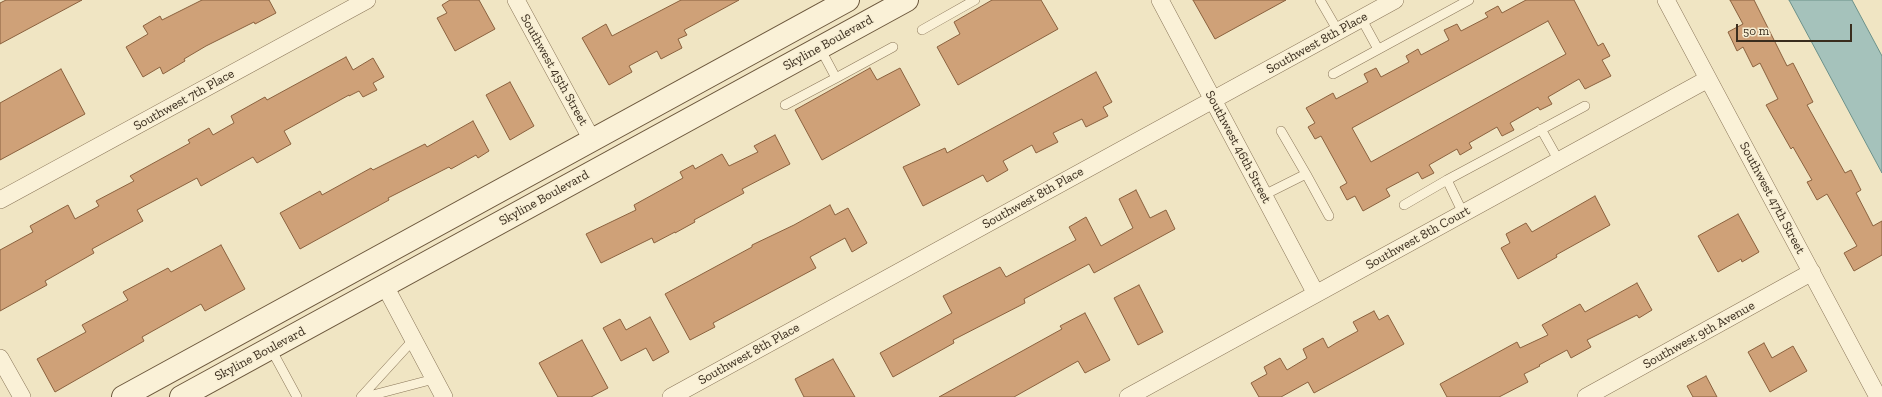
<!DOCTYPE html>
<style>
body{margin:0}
#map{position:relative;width:1882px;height:397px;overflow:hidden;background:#f0e5c3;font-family:"Zilla Slab",serif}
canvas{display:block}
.scale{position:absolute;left:1736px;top:24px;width:116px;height:18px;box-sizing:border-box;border:2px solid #3a2d1e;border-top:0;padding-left:5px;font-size:12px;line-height:14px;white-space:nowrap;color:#3a2d1e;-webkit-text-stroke:3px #f7eed3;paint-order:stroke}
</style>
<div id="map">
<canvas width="1882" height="397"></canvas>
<div class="scale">50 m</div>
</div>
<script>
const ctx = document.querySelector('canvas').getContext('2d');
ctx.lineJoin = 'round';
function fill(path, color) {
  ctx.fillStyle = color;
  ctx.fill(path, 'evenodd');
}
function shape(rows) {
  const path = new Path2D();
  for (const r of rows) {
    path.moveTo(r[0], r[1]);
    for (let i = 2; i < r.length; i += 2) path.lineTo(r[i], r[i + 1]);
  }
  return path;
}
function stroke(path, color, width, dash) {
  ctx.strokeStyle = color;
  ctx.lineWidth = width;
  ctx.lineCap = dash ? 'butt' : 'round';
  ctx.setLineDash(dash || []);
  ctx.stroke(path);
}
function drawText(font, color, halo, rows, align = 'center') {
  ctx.font = font + ' "Zilla Slab",serif';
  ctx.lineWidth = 3;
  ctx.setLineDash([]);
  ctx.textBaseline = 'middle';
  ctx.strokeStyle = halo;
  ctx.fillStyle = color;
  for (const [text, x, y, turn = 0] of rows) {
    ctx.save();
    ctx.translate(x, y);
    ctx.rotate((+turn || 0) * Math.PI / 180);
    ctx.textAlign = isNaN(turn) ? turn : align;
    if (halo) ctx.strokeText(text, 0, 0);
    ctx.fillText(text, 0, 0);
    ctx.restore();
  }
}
const water = shape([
 [1789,0,1852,0,1882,56,1882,173,1789,0]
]);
const building = shape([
 [6,0,82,0,0,44,0,3,6,0],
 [202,0,269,0,276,13,255,24,254,22,206,46,184,59,185,61,163,74,160,67,143,77,126,47,148,34,143,26,160,16,162,20,202,0],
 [450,0,479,0,495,29,455,51,437,18,447,13,442,5,450,0],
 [681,0,739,0,684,30,687,35,678,39,682,48,661,59,657,51,629,66,632,72,609,85,582,38,606,24,612,36,681,0],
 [992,0,1041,0,1058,29,958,85,937,47,960,34,954,22,992,0],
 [1193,0,1286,0,1215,39,1193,0],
 [1526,0,1574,0,1598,46,1603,43,1610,56,1602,60,1611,76,1585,89,1579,79,1548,97,1552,104,1540,110,1538,107,1510,123,1514,130,1502,136,1497,127,1469,143,1472,148,1460,155,1457,149,1429,165,1434,173,1422,179,1418,172,1386,189,1390,196,1363,211,1355,196,1347,200,1340,187,1347,183,1321,136,1315,139,1308,127,1315,123,1306,108,1333,93,1336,99,1368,82,1364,74,1376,68,1381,77,1409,62,1406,56,1418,49,1421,55,1449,40,1444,30,1457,24,1461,31,1488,17,1485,13,1498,6,1502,13,1526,0],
 [1548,21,1566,54,1371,162,1352,128,1548,21],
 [1730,0,1754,0,1787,66,1793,63,1813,102,1807,105,1845,173,1851,170,1861,190,1856,193,1868,216,1873,226,1882,221,1882,255,1854,271,1844,253,1857,246,1827,194,1817,200,1807,182,1812,180,1793,147,1791,149,1766,105,1778,99,1760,63,1753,67,1743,47,1737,51,1728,32,1743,24,1730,0],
 [346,57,353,70,373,58,384,77,373,83,377,90,363,97,359,91,349,96,349,95,284,131,291,144,257,163,253,157,201,186,197,178,137,210,143,221,92,249,94,253,45,281,47,285,0,311,0,250,33,232,30,226,68,205,75,219,99,206,96,201,134,181,130,176,190,143,188,140,209,128,213,135,234,123,231,116,265,97,267,100,346,57],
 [870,68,877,80,900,68,920,105,822,160,795,110,870,68],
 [61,69,85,114,0,160,0,103,61,69],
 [1096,72,1112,102,1103,107,1108,116,1086,127,1082,119,1053,133,1058,142,1036,153,1032,145,1003,161,1008,170,987,182,983,175,923,206,903,167,945,148,947,153,1096,72],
 [510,82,534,126,510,140,486,95,510,82],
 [473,121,489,151,478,158,476,155,451,169,449,167,388,198,389,200,300,249,280,213,320,191,322,195,371,168,373,170,425,144,427,147,473,121],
 [775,135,790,164,742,189,744,193,694,220,695,222,675,233,675,232,654,243,652,238,601,263,586,234,636,210,634,205,683,178,680,172,693,165,695,169,722,154,729,166,758,152,754,146,775,135],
 [1136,190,1150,218,1166,210,1175,229,1094,273,1089,264,1024,299,1025,303,953,340,954,343,893,377,880,353,952,313,943,296,1000,267,1006,277,1076,240,1069,227,1086,217,1101,246,1133,228,1119,199,1136,190],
 [1595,196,1610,225,1556,255,1557,257,1518,279,1501,248,1510,243,1506,234,1526,223,1532,232,1595,196],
 [830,205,835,215,848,208,867,243,852,252,845,238,810,257,816,268,713,323,715,327,690,340,665,294,752,247,752,245,794,225,830,205],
 [1738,214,1759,252,1742,262,1741,259,1718,272,1698,236,1738,214],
 [221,245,245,289,205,311,201,304,142,337,144,341,55,392,37,359,86,332,82,325,128,300,123,292,168,268,171,272,221,245],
 [1637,283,1652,310,1639,318,1637,315,1587,340,1591,347,1571,358,1567,350,1539,365,1540,366,1524,374,1528,382,1499,397,1447,397,1440,384,1517,342,1520,348,1548,335,1542,325,1580,304,1585,312,1637,283],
 [1139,285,1163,332,1138,345,1114,298,1139,285],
 [1374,311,1379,320,1388,315,1404,344,1314,393,1308,382,1281,397,1259,397,1251,383,1267,374,1264,367,1280,358,1287,370,1307,358,1303,349,1323,338,1328,348,1336,343,1358,331,1353,322,1374,311],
 [1085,313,1110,360,1085,373,1078,361,1014,397,939,397,1062,329,1060,326,1085,313],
 [650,317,669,352,653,361,646,348,621,361,603,328,620,319,626,330,650,317],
 [582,340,608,388,591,397,558,397,539,363,582,340],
 [1764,343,1772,358,1793,346,1807,371,1770,392,1748,352,1764,343],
 [833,359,855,397,804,397,795,379,833,359],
 [1706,376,1717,397,1693,397,1687,386,1706,376]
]);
const lane = shape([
 [1320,0,1338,31],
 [1361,18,1378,49],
 [922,30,975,0],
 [820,48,836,78,893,47],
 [1333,74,1469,0],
 [785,105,836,78],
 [1541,129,1559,161],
 [1281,131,1306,174],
 [1264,195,1306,174,1329,216],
 [1404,205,1447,180],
 [1463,213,1447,180,1585,106],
 [271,349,297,397],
 [361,397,414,339],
 [365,397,434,379]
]);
const street = shape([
 [516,0,592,140],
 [1160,0,1316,294],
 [1666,0,1878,397],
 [0,200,367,0],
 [385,286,444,397],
 [0,358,22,397],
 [671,397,1395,0],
 [1128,397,1708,79],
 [1586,397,1812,272]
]);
const secondary = shape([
 [123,397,848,0],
 [181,397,907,0]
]);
const streetNames = [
 ["Skyline Boulevard",828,43,-29],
 ["Southwest 8th Place",1317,43,-29],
 ["Southwest 45th Street",554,70,61],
 ["Southwest 7th Place",184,100,-29],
 ["Southwest 46th Street",1238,147,62],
 ["Skyline Boulevard",544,198,-29],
 ["Southwest 8th Place",1033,198,-29],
 ["Southwest 47th Street",1772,198,62],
 ["Southwest 8th Court",1418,238,-29],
 ["Southwest 9th Avenue",1699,335,-29],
 ["Skyline Boulevard",260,354,-28],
 ["Southwest 8th Place",749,354,-29]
];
fill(water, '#a5c2bb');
stroke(water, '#6c918a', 1);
fill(building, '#cfa178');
stroke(building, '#8a613e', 1);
stroke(lane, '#8a7659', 10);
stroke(street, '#8a7659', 18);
stroke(secondary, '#6c573c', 24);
stroke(lane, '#faf1d7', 9);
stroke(street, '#faf1d7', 17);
stroke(secondary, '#faf1d7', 22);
drawText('13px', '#3a2d1e', '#f7eed3', streetNames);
</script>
